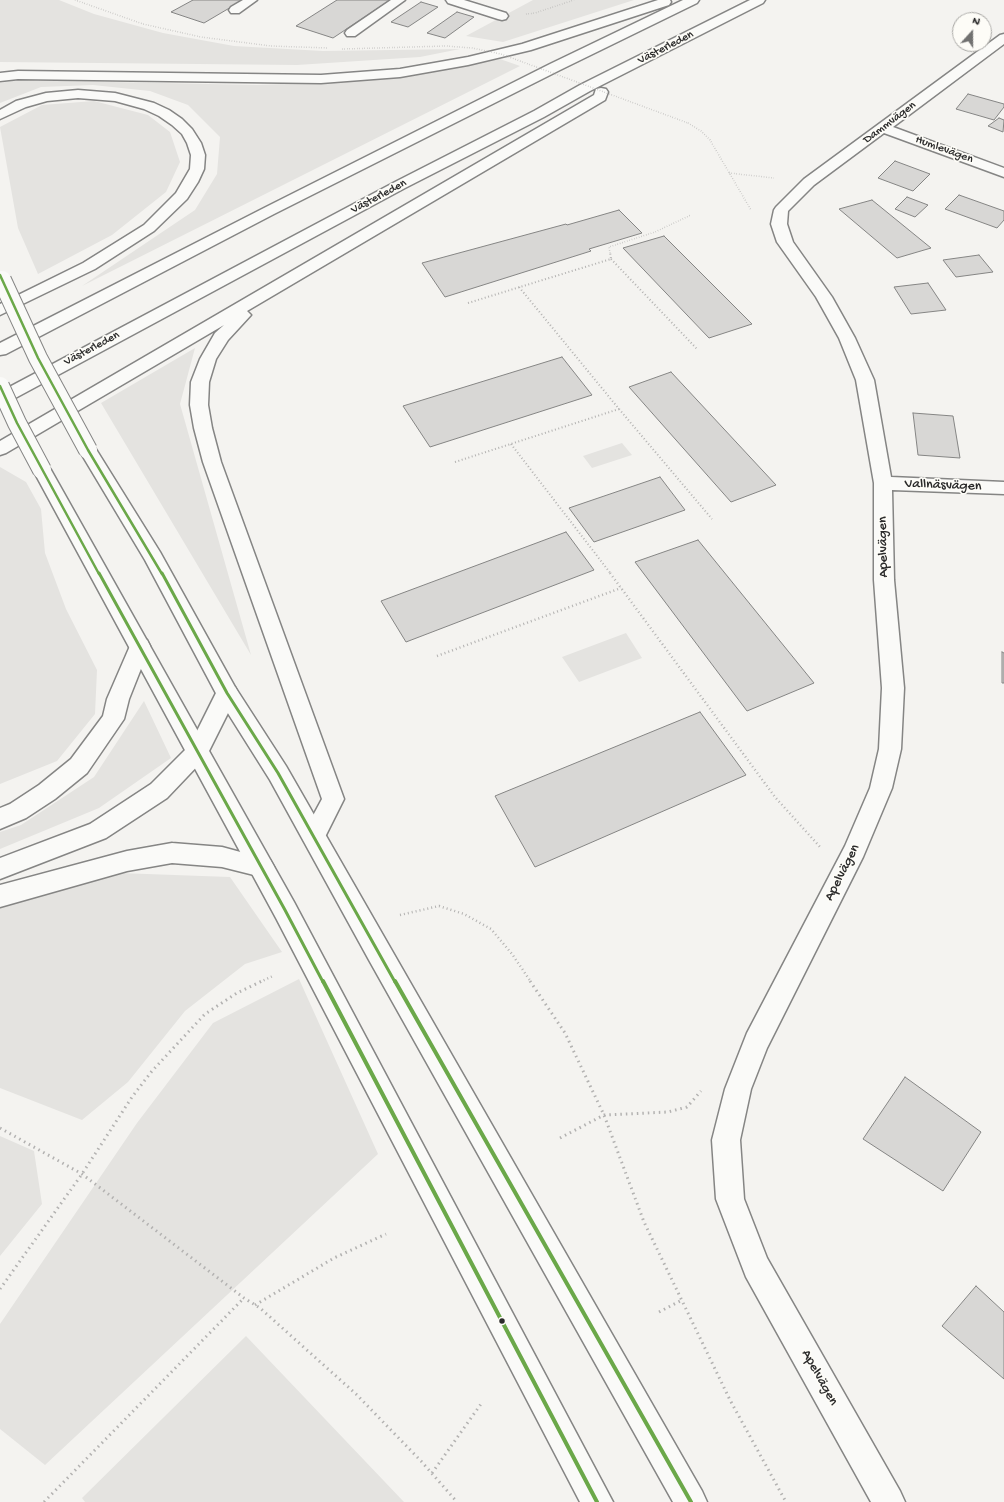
<!DOCTYPE html>
<meta charset="utf-8">
<style>
body{margin:0}
#map{position:relative;width:1004px;height:1502px;overflow:hidden;background:#f4f3f0;font-family:"Gochi Hand",sans-serif}
canvas{display:block}
.north{position:absolute;left:952px;top:12px;width:40px;height:40px;box-sizing:border-box;background:#fdfcf7;border:1px solid #a9a8a5;border-radius:50%;rotate:21deg;font-size:11px;font-weight:700;line-height:16px;text-align:center;color:#2b2b2b}
.north::after{content:'';display:block;margin:auto;width:14px;height:18px;background:#717170;clip-path:polygon(50% 0,100% 100%,50% 72%,0 100%)}
</style>
<div id="map">
<canvas width="1004" height="1502"></canvas>
<div class="north">N</div>
</div>
<script>
const ctx = document.querySelector('canvas').getContext('2d');
ctx.lineJoin = 'round';
function fill(path, color) {
  ctx.fillStyle = color;
  ctx.fill(path, 'evenodd');
}
function shape(rows) {
  const path = new Path2D();
  for (const r of rows) {
    path.moveTo(r[0], r[1]);
    for (let i = 2; i < r.length; i += 2) path.lineTo(r[i], r[i + 1]);
  }
  return path;
}
function stroke(path, color, width, dash) {
  ctx.strokeStyle = color;
  ctx.lineWidth = width;
  ctx.lineCap = dash ? 'butt' : 'round';
  ctx.setLineDash(dash || []);
  ctx.stroke(path);
}
function drawText(font, color, halo, rows, align = 'center') {
  ctx.font = font + ' "Gochi Hand",sans-serif';
  ctx.lineWidth = 3.5;
  ctx.setLineDash([]);
  ctx.textBaseline = 'middle';
  ctx.strokeStyle = halo;
  ctx.fillStyle = color;
  for (const [text, x, y, turn = 0] of rows) {
    ctx.save();
    ctx.translate(x, y);
    ctx.rotate((+turn || 0) * Math.PI / 180);
    ctx.textAlign = isNaN(turn) ? turn : align;
    if (halo) ctx.strokeText(text, 0, 0);
    ctx.fillText(text, 0, 0);
    ctx.restore();
  }
}
const green = shape([
 [0,0,59,0,94,14,163,33,234,46,323,51,460,49,420,57,297,65,0,62],
 [533,0,634,0,503,42,466,36],
 [500,59,520,66,82,286,195,210,217,174,220,137,188,105,150,91,93,85,41,87,0,103,0,83,17,80,257,85,335,82,413,74],
 [94,101,148,115,170,132,180,162,166,192,112,235,38,274,18,228,0,127,42,105],
 [195,348,180,404,251,655,101,403],
 [622,443,632,455,592,468,583,456],
 [0,467,26,482,41,509,45,553,66,609,97,670,95,714,57,761,0,784],
 [626,633,642,658,579,682,562,657],
 [144,701,171,758,99,808,0,849,0,832,21,825,94,777],
 [119,873,230,877,282,952,245,964,185,1011,128,1082,82,1120,0,1088,0,899],
 [299,979,378,1154,45,1465,0,1429,0,1324,137,1123,213,1023],
 [0,1136,34,1151,42,1204,0,1256],
 [246,1336,404,1502,85,1502,82,1498]
]);
const building = shape([
 [193,0,243,0,204,23,171,12,193,0],
 [337,0,390,0,333,38,296,26,337,0],
 [421,2,438,7,408,27,391,22,421,2],
 [457,12,474,17,445,38,427,33,457,12],
 [968,94,1004,104,1004,107,994,120,956,109,968,94],
 [999,118,1004,120,1003,132,988,126,999,118],
 [895,161,930,174,913,191,878,178,895,161],
 [959,195,1004,211,1004,220,997,228,945,209,959,195],
 [907,197,928,205,915,217,895,209,907,197],
 [872,200,931,248,897,258,839,209,872,200],
 [619,210,642,233,589,249,591,251,445,297,422,263,566,224,567,225,619,210],
 [664,236,752,324,709,338,623,248,664,236],
 [979,255,993,272,956,277,943,260,979,255],
 [928,283,946,310,911,314,894,287,928,283],
 [562,357,592,395,430,447,403,406,562,357],
 [671,372,776,485,731,502,629,387,671,372],
 [913,413,953,416,960,458,918,455,913,413],
 [660,477,685,510,594,542,569,508,660,477],
 [566,532,594,570,406,642,381,601,566,532],
 [698,540,814,683,747,711,635,562,698,540],
 [1002,652,1004,653,1004,683,1002,683,1002,652],
 [700,712,746,775,535,867,495,796,700,712],
 [905,1077,981,1132,943,1191,863,1139,905,1077],
 [976,1286,1004,1312,1004,1379,942,1326,976,1286]
]);
const pathFar3 = shape([
 [75,0,143,24,201,37,271,46,328,48],
 [526,14,535,13,574,0],
 [688,123,701,131,710,140,751,210],
 [729,173,774,178],
 [610,253,609,247,655,232,691,215]
]);
const pathFar2 = shape([
 [611,259,697,349],
 [468,303,611,259,610,252],
 [619,409,712,519],
 [511,444,611,574],
 [455,462,619,409,519,287]
]);
const pathFar1 = shape([
 [610,573,775,797,820,847],
 [437,656,621,588],
 [400,915,439,906,464,914,491,929,512,954,531,982],
 [260,982,273,976]
]);
const path = shape([
 [530,981,565,1033,604,1115,644,1222,730,1400,786,1502],
 [0,1128,82,1174,244,1298,260,1308,356,1394,421,1461,457,1502],
 [560,1138,604,1115,668,1112,687,1107,701,1091],
 [0,1289,82,1174,132,1097,152,1071,205,1014,237,993,262,981],
 [255,1305,334,1258,386,1234],
 [659,1312,682,1300],
 [432,1473,481,1404],
 [44,1502,244,1298]
]);
const minor = shape([
 [243,0,257,0,239,13,231,13,229,10,231,7,243,0],
 [391,0,405,0,355,36,347,36,345,33,347,30,391,0],
 [446,0,464,0,506,13,508,16,506,19,502,20,498,19,448,3,446,0],
 [1004,34,1004,44,893,127,1004,168,1004,177,884,133,814,185,788,211,787,224,793,242,832,297,855,338,874,380,891,477,1004,482,1004,494,892,490,894,580,904,688,901,749,892,788,863,857,767,1048,751,1089,740,1140,744,1199,767,1258,900,1491,905,1502,871,1502,746,1277,716,1199,712,1140,725,1089,747,1033,845,846,870,788,879,749,882,688,874,580,874,483,856,380,839,338,816,297,777,242,771,224,774,210,776,207,804,179,1000,35,1004,34]
]);
const major = shape([
 [88,444,94,446,160,552,235,687,286,766,702,1491,707,1502,673,1502,369,960,270,780,219,699,145,560,79,450,82,446,88,444],
 [42,464,48,466,51,470,294,902,613,1502,580,1502,276,918,33,470,36,466,42,464]
]);
const highway = shape([
 [658,0,670,0,671,2,669,5,531,50,468,65,400,77,321,83,18,79,0,81,0,73,18,71,321,75,400,69,468,57,522,44,658,0],
 [683,0,699,0,697,3,560,70,274,214,6,354,0,355,0,343,264,208,550,64,683,0],
 [750,0,765,0,763,3,590,91,544,117,405,188,6,403,0,405,0,392,395,182,534,111,580,85,750,0],
 [601,88,606,89,608,92,605,100,247,311,251,315,228,340,216,359,209,382,208,405,212,428,221,462,344,799,322,843,314,846,306,843,302,836,322,799,203,462,194,428,190,405,191,382,200,359,215,333,224,325,6,453,0,455,0,441,594,95,596,89,601,88],
 [78,90,115,93,154,103,169,110,182,119,192,129,201,143,205,155,204,169,198,182,187,199,154,231,95,269,0,315,0,304,83,263,144,225,176,193,190,169,191,155,187,143,182,134,172,125,159,116,144,109,115,101,78,98,47,101,26,107,0,119,0,110,16,101,46,93,78,90],
 [140,638,147,640,150,646,129,699,124,719,87,773,55,799,26,818,0,829,0,808,10,804,39,785,71,759,103,716,107,699,130,646,133,640,140,638],
 [227,685,235,687,238,693,206,757,167,798,106,838,0,879,0,858,90,824,151,784,190,745,219,687,227,685],
 [172,843,222,847,270,860,274,867,270,874,262,877,222,867,172,863,127,871,0,907,0,885,127,851,172,843]
]);
const pathBridge = shape([
 [342,49,446,46,472,48,501,54,688,123]
]);
const majorBridge = shape([
 [2,280,38,358,88,450],
 [0,386,17,423,42,470]
]);
const bus1Far2 = shape([
 [0,275,38,358,88,450,162,574],
 [0,386,17,423,99,574]
]);
const bus1Far1 = shape([
 [99,573,285,910,323,982],
 [162,573,227,693,278,773,395,982]
]);
const bus1 = shape([
 [323,981,597,1502],
 [395,981,691,1502]
]);
const markers = [
 [502,1321,3.5,"#2b2b2b"]
];
const farStreetnames = [
 ["Västerleden",666,48,-27],
 ["Dammvägen",890,123,-37],
 ["Humlevägen",944,150,20],
 ["Västerleden",379,197,-28],
 ["Västerleden",92,349,-28]
];
const streetNames = [
 ["Vallnäsvägen",943,486,2],
 ["Apelvägen",884,547,-91],
 ["Apelvägen",843,873,-63],
 ["Apelvägen",819,1378,61]
];
fill(green, '#e4e3e0');
fill(building, '#d8d7d5');
stroke(building, '#858584', 1);
stroke(minor, '#858584', 3);
stroke(major, '#858584', 3);
stroke(highway, '#858584', 3);
stroke(pathFar3, '#b3b2b1', 1.5, [0.5, 2]);
stroke(pathFar2, '#b3b2b1', 2, [1, 2.5]);
stroke(pathFar1, '#b3b2b1', 2.5, [1, 3]);
stroke(path, '#b3b2b1', 3, [1.5, 4]);
fill(minor, '#fafaf8');
fill(major, '#fafaf8');
fill(highway, '#fafaf8');
stroke(majorBridge, '#858584', 20, []);
stroke(pathBridge, '#b3b2b1', 1.5, [0.5, 2]);
stroke(majorBridge, '#fafaf8', 18);
stroke(bus1Far2, '#6ba849', 2.5);
stroke(bus1Far1, '#6ba849', 3);
stroke(bus1, '#6ba849', 4);
for (const [x, y, r, color] of markers) {
  const dot = new Path2D();
  dot.arc(x, y, r, 0, 2 * Math.PI);
  ctx.fillStyle = color;
  ctx.fill(dot);
  stroke(dot, '#fdfcf7', 1.5);
}
drawText('12px', '#2b2b2b', '#fdfcf7', farStreetnames);
drawText('14px', '#2b2b2b', '#fdfcf7', streetNames);
</script>
